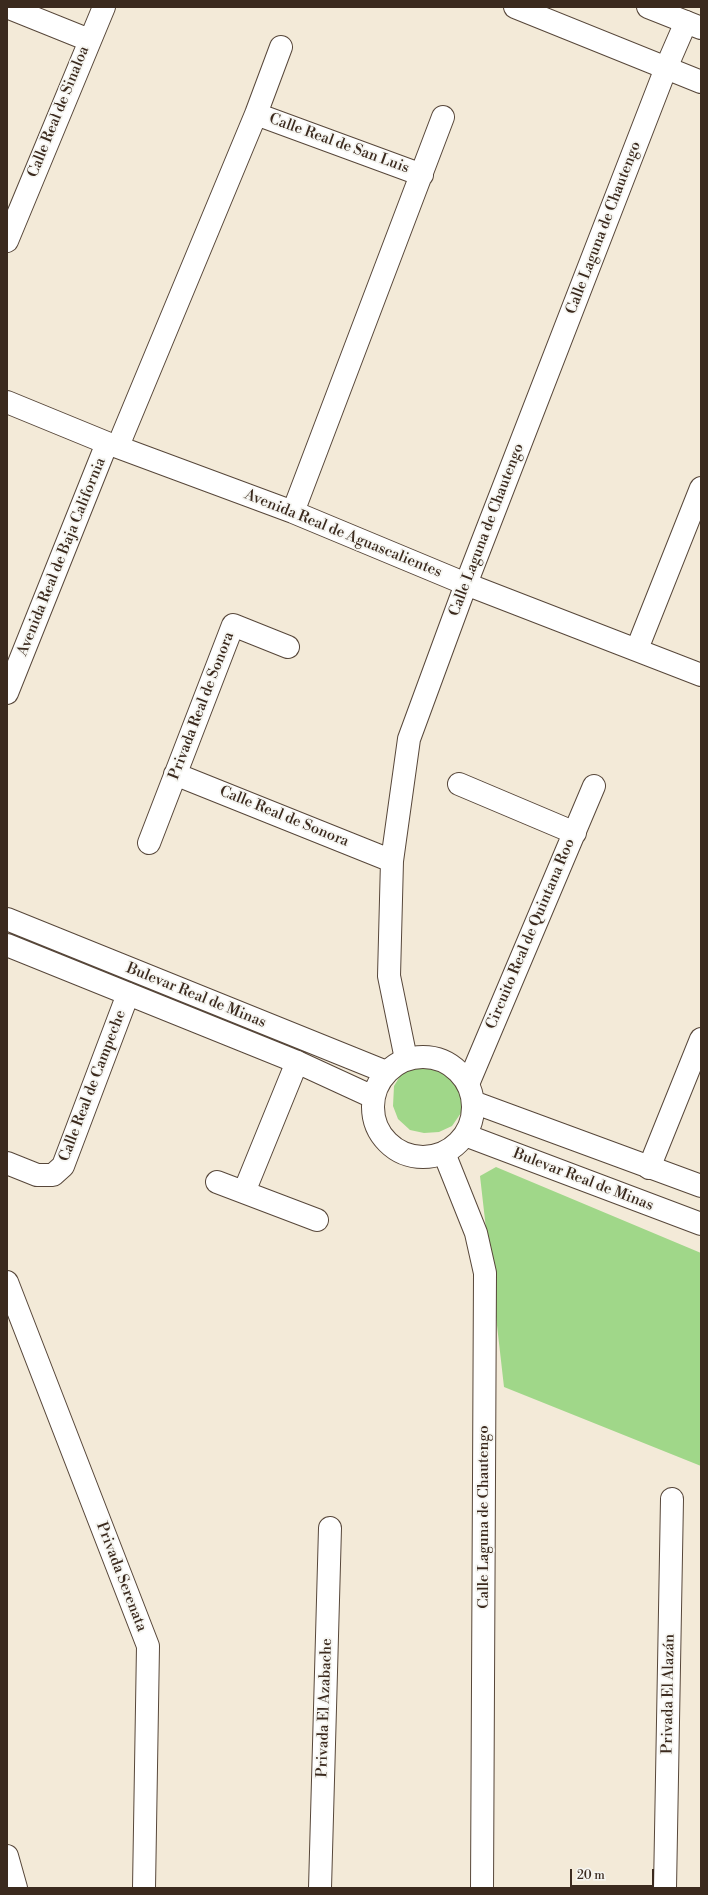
<!DOCTYPE html>
<meta charset="utf-8">
<style>
body{margin:0}
#map{position:relative;width:708px;height:1895px;overflow:hidden;background:#f3ead8;font-family:"Libre Bodoni",serif}
canvas{display:block}
.frame{position:absolute;inset:0;border:8px solid #3b2a1e;pointer-events:none}
.scale{position:absolute;left:570px;top:1869px;width:84px;height:18px;box-sizing:border-box;border:2px solid #3b2a1e;border-top:0;padding-left:5px;font-size:12px;line-height:14px;white-space:nowrap;color:#3b2a1e;-webkit-text-stroke:3px #f6f6f2;paint-order:stroke}
</style>
<div id="map">
<canvas width="708" height="1895"></canvas>
<div class="frame"></div>
<div class="scale">20 m</div>
</div>
<script>
const ctx = document.querySelector('canvas').getContext('2d');
ctx.lineJoin = 'round';
function fill(path, color) {
  ctx.fillStyle = color;
  ctx.fill(path, 'evenodd');
}
function shape(rows) {
  const path = new Path2D();
  for (const r of rows) {
    if (r.length === 3) {
      path.moveTo(r[0] + r[2], r[1]);
      path.arc(r[0], r[1], r[2], 0, 2 * Math.PI);
      continue;
    }
    path.moveTo(r[0], r[1]);
    for (let i = 2; i < r.length; i += 2) path.lineTo(r[i], r[i + 1]);
  }
  return path;
}
function stroke(path, color, width, dash) {
  ctx.strokeStyle = color;
  ctx.lineWidth = width;
  ctx.lineCap = dash ? 'butt' : 'round';
  ctx.setLineDash(dash || []);
  ctx.stroke(path);
}
function drawText(font, color, halo, rows, align = 'center') {
  ctx.font = font + ' "Libre Bodoni",serif';
  ctx.lineWidth = 3.5;
  ctx.setLineDash([]);
  ctx.textBaseline = 'middle';
  ctx.strokeStyle = halo;
  ctx.fillStyle = color;
  for (const [text, x, y, turn = 0] of rows) {
    ctx.save();
    ctx.translate(x, y);
    ctx.rotate((+turn || 0) * Math.PI / 180);
    ctx.textAlign = isNaN(turn) ? turn : align;
    if (halo) ctx.strokeText(text, 0, 0);
    ctx.fillText(text, 0, 0);
    ctx.restore();
  }
}
const green = shape([
 [417,1059,439,1062,452,1070,461,1079,464,1093,461,1113,452,1126,439,1132,424,1133,410,1130,398,1119,393,1106,394,1086,405,1068],
 [496,1167,701,1253,701,1466,504,1387,480,1176]
]);
const minor = shape([
 [7,7,89,40],
 [256,114,422,175],
 [7,241,104,7],
 [7,402,107,443,293,512,466,584,701,675],
 [118,446,256,114,281,47],
 [293,512,443,117],
 [637,649,701,488],
 [7,693,107,443],
 [175,774,392,861],
 [459,784,575,833],
 [149,843,233,625,288,647],
 [406,1059,389,976,392,861,409,739,466,584,666,68,686,22],
 [468,1084,594,786],
 [444,1153,476,1233,485,1273,482,1888],
 [7,1163,37,1175,53,1175,63,1166,128,994],
 [649,1168,701,1039],
 [217,1182,317,1220],
 [244,1192,297,1062],
 [7,1282,148,1646,144,1888],
 [320,1888,330,1528],
 [665,1888,672,1499]
]);
const tertiary = shape([
 [515,7,701,82],
 [648,7,701,28],
 [7,919,386,1072],
 [7,945,297,1062,373,1097],
 [423,1107,50],
 [473,1102,701,1186],
 [465,1135,701,1224],
 [7,1856,16,1888]
]);
const streetNames = [
 ["Calle Real de Sinaloa",59,112,-68],
 ["Calle Real de San Luis",339,144,20],
 ["Calle Laguna de Chautengo",604,228,-69],
 ["Calle Laguna de Chautengo",487,530,-69],
 ["Avenida Real de Aguascalientes",343,534,22],
 ["Avenida Real de Baja California",62,557,-68],
 ["Privada Real de Sonora",202,706,-69],
 ["Calle Real de Sonora",284,817,22],
 ["Circuito Real de Quintana Roo",531,934,-67],
 ["Bulevar Real de Minas",196,996,22],
 ["Calle Real de Campeche",93,1086,-69],
 ["Bulevar Real de Minas",583,1180,21],
 ["Calle Laguna de Chautengo",484,1517,-90],
 ["Privada Serenata",121,1577,69],
 ["Privada El Alazán",669,1694,-89],
 ["Privada El Azabache",325,1708,-88]
];
fill(green, '#a0d789');
stroke(minor, '#57473a', 24);
stroke(tertiary, '#57473a', 24);
stroke(minor, '#fff', 22);
stroke(tertiary, '#fff', 22);
drawText('15px', '#3b2a1e', '#f6f6f2', streetNames);
</script>
